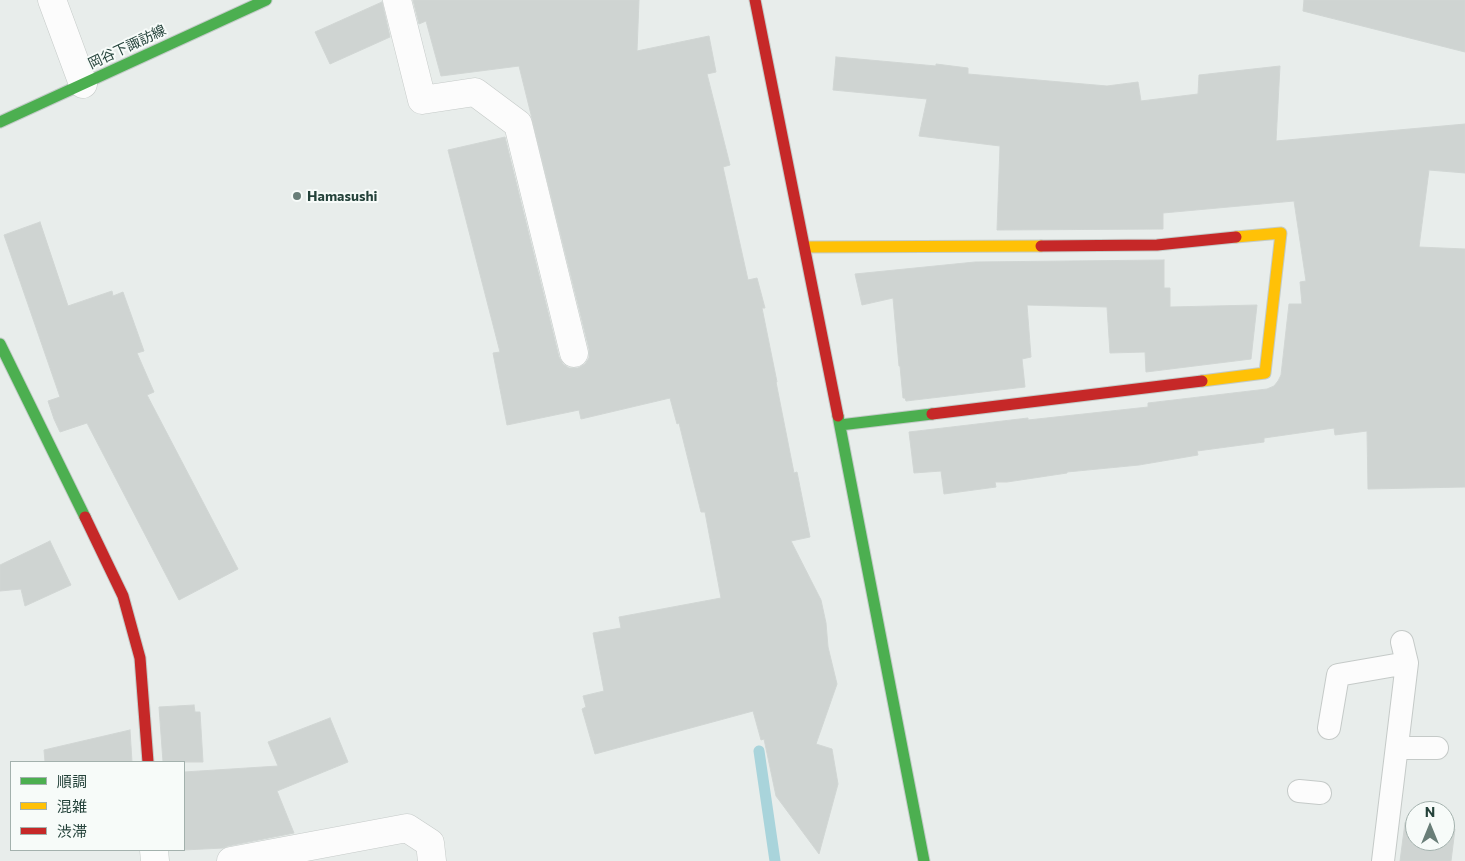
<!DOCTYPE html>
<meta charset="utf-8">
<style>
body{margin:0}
#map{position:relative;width:1465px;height:861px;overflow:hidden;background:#e8edeb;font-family:Commissioner,"Noto Sans JP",sans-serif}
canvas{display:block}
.legend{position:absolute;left:10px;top:761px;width:175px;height:90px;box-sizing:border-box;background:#f7fbf9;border:1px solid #a3b1ad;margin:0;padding:6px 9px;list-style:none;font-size:15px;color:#24423a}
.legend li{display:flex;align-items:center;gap:10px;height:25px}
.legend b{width:25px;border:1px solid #a3b1ad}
.north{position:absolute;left:1405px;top:801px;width:50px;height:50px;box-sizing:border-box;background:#f7fbf9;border:1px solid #a3b1ad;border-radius:50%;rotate:0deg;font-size:14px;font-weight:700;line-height:20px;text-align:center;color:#24423a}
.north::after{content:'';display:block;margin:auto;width:18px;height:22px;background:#697e78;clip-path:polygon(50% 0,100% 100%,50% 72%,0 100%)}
</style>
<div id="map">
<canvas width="1465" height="861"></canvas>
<ul class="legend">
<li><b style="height:6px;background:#4caf50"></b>順調</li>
<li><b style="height:6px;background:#ffc107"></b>混雑</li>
<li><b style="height:6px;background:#c62828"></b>渋滞</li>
</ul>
<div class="north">N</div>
</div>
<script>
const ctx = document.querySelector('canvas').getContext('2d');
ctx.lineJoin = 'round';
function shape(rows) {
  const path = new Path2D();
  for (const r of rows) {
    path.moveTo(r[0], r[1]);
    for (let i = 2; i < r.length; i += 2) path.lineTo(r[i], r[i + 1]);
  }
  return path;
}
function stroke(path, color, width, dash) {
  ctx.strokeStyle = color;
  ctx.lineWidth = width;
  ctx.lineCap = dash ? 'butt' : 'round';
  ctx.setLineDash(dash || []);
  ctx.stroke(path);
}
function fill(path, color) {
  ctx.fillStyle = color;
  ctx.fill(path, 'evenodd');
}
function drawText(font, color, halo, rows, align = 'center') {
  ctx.font = font + ' Commissioner,"Noto Sans JP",sans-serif';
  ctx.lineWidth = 4;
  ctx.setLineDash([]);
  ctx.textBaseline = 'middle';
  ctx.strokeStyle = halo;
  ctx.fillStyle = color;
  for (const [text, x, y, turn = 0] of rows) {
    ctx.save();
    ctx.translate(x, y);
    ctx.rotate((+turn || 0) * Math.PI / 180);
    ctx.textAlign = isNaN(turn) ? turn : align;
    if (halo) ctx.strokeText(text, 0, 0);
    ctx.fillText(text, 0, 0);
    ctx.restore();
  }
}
const stream = shape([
 [759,751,775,861]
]);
const building = shape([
 [413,0,639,0,637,51,709,36,716,72,707,74,730,165,723,167,748,280,757,278,765,308,762,308,777,382,776,382,794,473,797,472,810,537,791,541,821,600,826,623,828,647,837,684,816,744,832,749,838,784,819,854,776,796,764,739,761,740,753,711,595,754,582,709,586,707,583,696,604,691,593,633,621,628,619,617,721,598,705,512,701,512,679,423,677,424,670,398,581,419,579,410,507,425,493,353,500,352,448,150,505,137,559,357,563,364,569,368,578,368,585,364,589,358,589,349,519,66,441,76,426,21,419,24,413,0],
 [1304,0,1465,0,1465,52,1303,11,1304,0],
 [382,2,390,37,330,64,315,32,382,2],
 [836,57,936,66,936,64,968,68,968,74,1107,86,1138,82,1141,101,1198,94,1199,75,1280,66,1276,141,1465,124,1465,173,1429,170,1419,247,1465,249,1465,487,1368,489,1367,431,1335,435,1334,428,1264,438,1264,442,1197,451,1198,455,1139,465,1067,472,1067,473,1007,482,995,482,996,487,944,494,941,471,914,473,909,432,1028,418,1028,420,1148,407,1148,403,1267,389,1274,386,1278,381,1281,375,1289,304,1302,304,1300,282,1306,281,1294,201,1163,213,1163,229,997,230,1000,146,919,136,927,99,833,90,836,57],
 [40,222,68,306,112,291,113,296,123,292,144,351,137,353,154,392,147,395,238,569,179,600,87,423,60,432,54,419,48,401,60,397,4,235,40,222],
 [1164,260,1164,288,1170,288,1170,307,1257,305,1251,359,1146,372,1145,352,1110,353,1107,307,1027,305,1031,357,1022,359,1025,387,906,401,905,398,903,398,900,366,899,366,893,298,862,305,855,274,975,262,1164,260],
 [50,541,71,585,25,606,21,589,0,591,0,565,50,541],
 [194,705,195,712,200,712,203,762,163,762,159,707,194,705],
 [330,718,348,762,277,791,294,833,228,846,223,848,184,850,184,772,278,766,268,742,330,718],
 [130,730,132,762,45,762,44,750,130,730],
 [1405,823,1415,824,1415,841,1445,841,1445,828,1455,829,1451,861,1400,861,1405,823]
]);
const lane = shape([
 [1329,728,1338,675,1407,663],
 [1397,748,1437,748],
 [1299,791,1320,793],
 [1383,861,1407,663,1402,642]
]);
const street = shape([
 [52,0,83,84],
 [397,0,422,100,475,92,518,124,574,353],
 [154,850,155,861],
 [231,861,407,828,430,843,432,861]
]);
const fast = shape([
 [0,122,266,0],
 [0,344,85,517],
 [838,416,924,861],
 [840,425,932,414]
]);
const slow = shape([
 [805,247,1041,246],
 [1202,381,1265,373,1281,233,1236,237]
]);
const jam = shape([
 [755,0,838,416],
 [1041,246,1157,245,1236,237],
 [932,414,1202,381],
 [85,517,123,596,140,658,148,762]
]);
const markers = [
 [297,196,5,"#697e78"]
];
const streetNames = [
 ["岡谷下諏訪線",127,47,-25]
];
const poiNames = [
 ["Hamasushi",307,196]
];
stroke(stream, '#a9d4db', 11);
fill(building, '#cfd4d2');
stroke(building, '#d1d6d4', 1);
stroke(lane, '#c5cac8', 24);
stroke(street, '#c5cac8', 29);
stroke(fast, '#c3cbc8', 13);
stroke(slow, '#c3cbc8', 13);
stroke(jam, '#c3cbc8', 13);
stroke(lane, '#fcfcfc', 22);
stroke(street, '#fcfcfc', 28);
stroke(fast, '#4caf50', 11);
stroke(slow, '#ffc107', 11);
stroke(jam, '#c62828', 11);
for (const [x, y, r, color] of markers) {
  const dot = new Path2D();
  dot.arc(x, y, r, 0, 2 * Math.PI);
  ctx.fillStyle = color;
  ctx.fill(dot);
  stroke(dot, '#f7fbf9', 2);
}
drawText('14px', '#24423a', '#f7fbf9', streetNames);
drawText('bold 14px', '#24423a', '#f7fbf9', poiNames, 'left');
</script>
